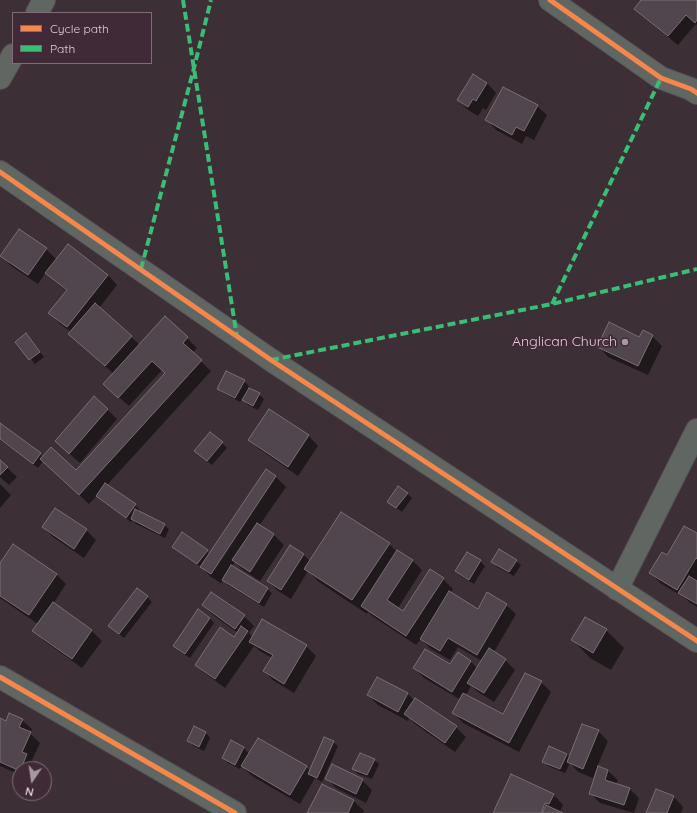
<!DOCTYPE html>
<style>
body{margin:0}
#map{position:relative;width:697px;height:813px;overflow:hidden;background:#3c2f36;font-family:Quicksand,sans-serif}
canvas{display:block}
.legend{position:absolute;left:12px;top:12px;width:140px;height:52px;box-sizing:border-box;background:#412a37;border:1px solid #806c77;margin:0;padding:5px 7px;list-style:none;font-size:12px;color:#dfd0d8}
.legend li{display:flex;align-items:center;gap:8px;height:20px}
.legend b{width:20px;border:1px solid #806c77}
.north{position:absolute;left:12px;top:761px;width:40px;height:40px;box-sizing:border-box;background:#412a37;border:1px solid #806c77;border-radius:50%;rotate:193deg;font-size:11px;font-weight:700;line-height:16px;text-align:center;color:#dfd0d8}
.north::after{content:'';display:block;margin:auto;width:14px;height:18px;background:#a6989f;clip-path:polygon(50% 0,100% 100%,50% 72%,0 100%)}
</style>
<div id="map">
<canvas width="697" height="813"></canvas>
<ul class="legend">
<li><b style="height:5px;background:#f5874c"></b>Cycle path</li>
<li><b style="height:5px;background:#3abd76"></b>Path</li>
</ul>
<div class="north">N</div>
</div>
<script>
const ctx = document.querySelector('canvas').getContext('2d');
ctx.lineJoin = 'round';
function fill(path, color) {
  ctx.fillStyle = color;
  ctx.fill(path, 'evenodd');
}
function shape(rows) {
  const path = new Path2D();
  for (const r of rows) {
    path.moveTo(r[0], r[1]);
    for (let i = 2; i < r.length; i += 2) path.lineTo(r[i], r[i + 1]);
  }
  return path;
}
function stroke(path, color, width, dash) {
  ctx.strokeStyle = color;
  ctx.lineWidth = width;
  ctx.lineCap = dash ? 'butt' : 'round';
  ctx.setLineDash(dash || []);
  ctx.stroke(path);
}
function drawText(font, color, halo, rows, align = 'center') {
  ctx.font = font + ' Quicksand,sans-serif';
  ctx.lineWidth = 3.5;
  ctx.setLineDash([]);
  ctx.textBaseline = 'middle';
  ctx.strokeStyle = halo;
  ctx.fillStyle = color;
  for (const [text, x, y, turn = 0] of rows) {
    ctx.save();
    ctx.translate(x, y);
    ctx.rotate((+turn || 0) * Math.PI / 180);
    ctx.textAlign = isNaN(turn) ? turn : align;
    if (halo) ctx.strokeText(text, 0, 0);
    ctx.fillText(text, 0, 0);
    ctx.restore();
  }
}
const shadow = shape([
 [642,0,697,0,697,25,696,24,678,45,645,18,635,9],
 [473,75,487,83,496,93,486,110,483,108,478,116,468,110,458,100],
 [537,106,547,115,534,140,526,136,522,144,496,130,487,120],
 [20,230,46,249,57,260,108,275,117,285,99,308,140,345,187,338,197,348,192,353,211,371,107,485,135,505,140,510,138,512,164,525,169,529,165,538,136,524,133,520,131,522,102,501,97,496,89,504,43,461,38,468,0,440,0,424,43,457,76,471,166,373,162,370,129,406,114,393,114,374,79,344,71,332,59,323,50,313,67,291,56,282,46,272,38,284,11,266,1,255,0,256,0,254,2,256],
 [26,335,44,357,35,364,17,342],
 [652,336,662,346,648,375,608,357,599,347],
 [244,381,249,386,248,388,259,394,264,399,258,410,248,405,242,399,240,402,223,393,218,389],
 [107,409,117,419,80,463,66,451],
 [270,410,309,436,318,446,298,476,259,449,249,440],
 [222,443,227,448,212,465,195,451],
 [0,461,17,477,9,485,0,477],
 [266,470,276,477,286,487,259,526,274,535,284,545,260,581,243,570,235,562,231,567,267,589,272,593,264,607,228,585,223,580,221,583,211,577,201,567,178,551,173,546,183,533,210,554],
 [0,484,11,495,0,508],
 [407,493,412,498,402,512,389,502],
 [55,509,86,530,96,540,84,558,53,537,43,527],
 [697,535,697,607,689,602,685,598,660,583,651,573,667,556],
 [389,544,397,552,398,551,413,561,422,570,398,608,404,612,431,571,443,579,453,589,450,593,478,610,506,605,516,614,494,652,505,660,515,670,494,702,478,692,471,686,466,695,503,715,541,682,551,692,519,752,463,723,454,713,461,700,424,678,414,668,450,666,470,661,477,668,482,661,458,647,450,660,431,649,421,639,416,645,372,616,368,612,367,614,319,582,308,571,291,599,278,591,268,581,303,554,310,561],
 [480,561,485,566,474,584,461,576,456,571],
 [516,561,521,565,514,576,497,567,493,562],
 [0,565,56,574,66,584,53,604,92,631,102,641,82,668,43,640,34,630,38,624,0,598],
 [147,597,152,602,124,638,109,626],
 [203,605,244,616,254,626,249,633,253,637,263,620,306,646,316,656,294,693,274,681,264,671,272,658,260,651,254,646,225,688,206,674,196,665,234,638,238,633,213,615],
 [210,618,214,623,190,658,179,651,174,646],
 [606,630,624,648,611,670,590,658,573,640],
 [378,678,408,694,415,701,456,727,466,737,455,752,415,724,409,718,408,721,378,705,368,695],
 [0,719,7,722,22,720,32,729,30,733,40,743,32,760,37,764,34,769,20,769,20,775,0,766],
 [194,728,206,733,210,738,204,751,192,745,188,741],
 [598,731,608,741,597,767,608,771,618,780,616,784,629,788,639,798,634,813,600,803,590,793,598,769,597,768,593,778,578,772,570,763,565,773,548,766,544,762,550,747,567,754,570,757],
 [333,742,338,746,322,782,315,778,300,804,252,776,242,766,240,769,228,763,223,758,244,748,249,754,306,767,310,771],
 [374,760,379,764,372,779,358,774,354,769],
 [512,775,554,795,563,805,560,812,561,813,494,813],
 [326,778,362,780,372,790,366,803,336,788],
 [323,785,354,801,364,811,362,813,309,813],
 [657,790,674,797,683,807,681,813,647,813]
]);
const building = shape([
 [641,0,697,0,697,20,695,23,686,15,668,36,634,9,641,0],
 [473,74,487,83,476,101,473,99,468,107,457,100,473,74],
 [503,87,538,105,524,131,516,127,512,135,485,120,503,87],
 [19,229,47,248,28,275,0,256,19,229],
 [68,244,108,275,67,327,48,313,67,290,45,273,68,244],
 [95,303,132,336,105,366,68,334,95,303],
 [165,316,188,337,183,343,202,360,79,495,40,459,51,447,76,470,165,373,152,361,118,398,103,384,165,316],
 [609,322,639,337,643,330,653,335,638,366,597,347,609,322],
 [26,333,40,352,29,360,15,342,26,333],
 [226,371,245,380,235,398,217,389,226,371],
 [249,388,260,393,253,406,242,400,249,388],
 [94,396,108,409,69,454,55,441,94,396],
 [269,409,309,435,288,467,248,440,269,409],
 [0,423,41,453,33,464,0,439,0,423],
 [210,432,223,442,207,461,194,451,210,432],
 [0,460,8,467,0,475,0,460],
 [266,469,276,476,211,574,200,567,266,469],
 [105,483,136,504,126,518,96,496,105,483],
 [398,486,408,493,396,508,387,502,398,486],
 [55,508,87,529,74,549,42,527,55,508],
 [135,509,165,524,160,534,131,519,135,509],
 [341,512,390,543,352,600,304,569,341,512],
 [257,523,274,534,250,572,232,560,257,523],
 [684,526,697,533,697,559,696,558,677,590,649,573,662,552,667,555,684,526],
 [182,532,208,550,197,564,172,547,182,532],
 [13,544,57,574,29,615,0,596,0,563,13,544],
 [290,545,304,554,281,590,267,581,290,545],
 [499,549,517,560,509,572,491,562,499,549],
 [397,550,413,560,387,600,403,611,430,569,444,578,406,636,361,606,397,550],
 [467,552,481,560,469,580,455,571,467,552],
 [231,565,268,588,259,603,222,580,231,565],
 [689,576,697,581,697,604,678,593,689,576],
 [137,588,148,596,119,634,108,626,137,588],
 [449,591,478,609,487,592,507,604,477,655,448,638,440,651,420,639,449,591],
 [211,592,245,615,235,629,202,605,211,592],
 [53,602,92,630,72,659,32,631,53,602],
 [198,609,210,618,185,654,173,646,198,609],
 [585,617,607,629,593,653,571,640,585,617],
 [262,619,307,645,284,684,263,671,273,655,249,642,262,619],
 [241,626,248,631,215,679,195,665,220,627,234,637,241,626],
 [489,648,506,659,484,693,467,683,489,648],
 [425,649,450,664,458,652,471,661,452,692,413,668,425,649],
 [525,673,542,681,509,743,452,713,463,693,503,714,525,673],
 [377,677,408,693,398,712,367,695,377,677],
 [415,698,457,726,445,743,404,714,415,698],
 [9,713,23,719,19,727,31,732,22,752,27,754,20,771,0,762,0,718,6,721,9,713],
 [582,724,599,730,583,769,567,762,582,724],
 [194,726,206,732,199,747,187,741,194,726],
 [324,737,334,741,317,778,308,774,324,737],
 [258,738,307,766,290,795,241,766,258,738],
 [231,740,244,747,235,765,222,758,231,740],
 [549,746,567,754,560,769,542,762,549,746],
 [360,753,375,759,367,775,352,769,360,753],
 [332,764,363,779,356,794,325,779,332,764],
 [598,766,608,770,605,780,630,788,624,805,589,794,598,766],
 [511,774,554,794,549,804,545,803,541,813,493,813,511,774],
 [322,784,354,800,348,813,307,813,322,784],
 [656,789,674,796,667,813,646,813,656,789],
 [546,805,563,813,542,813,546,805]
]);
const minor = shape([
 [550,0,661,78,691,89,697,93],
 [37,13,44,0],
 [0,78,13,55],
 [0,172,271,360,697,641],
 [617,589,697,430],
 [0,677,235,813]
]);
const quiet = shape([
 [183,0,237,337],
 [141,269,194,68,211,0],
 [552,304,661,78],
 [271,360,552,304,697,269]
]);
const cycleway = shape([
 [550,0,661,78,691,89,697,93],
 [0,172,271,360,697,641],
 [0,677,235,813]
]);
const markers = [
 [625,342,4,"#a6989f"]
];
const poiNames = [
 ["Anglican Church",617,342]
];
fill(shadow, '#0007');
fill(building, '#51464d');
stroke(building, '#796e74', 1);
stroke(minor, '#594d53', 24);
stroke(minor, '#606662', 22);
stroke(quiet, '#3abd76', 4, [8, 4]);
stroke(cycleway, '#f5874c', 5);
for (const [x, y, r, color] of markers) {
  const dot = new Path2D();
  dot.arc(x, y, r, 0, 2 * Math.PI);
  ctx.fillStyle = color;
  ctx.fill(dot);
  stroke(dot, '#412a37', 1.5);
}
drawText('14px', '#dfd0d8', '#412a37', poiNames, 'right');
</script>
